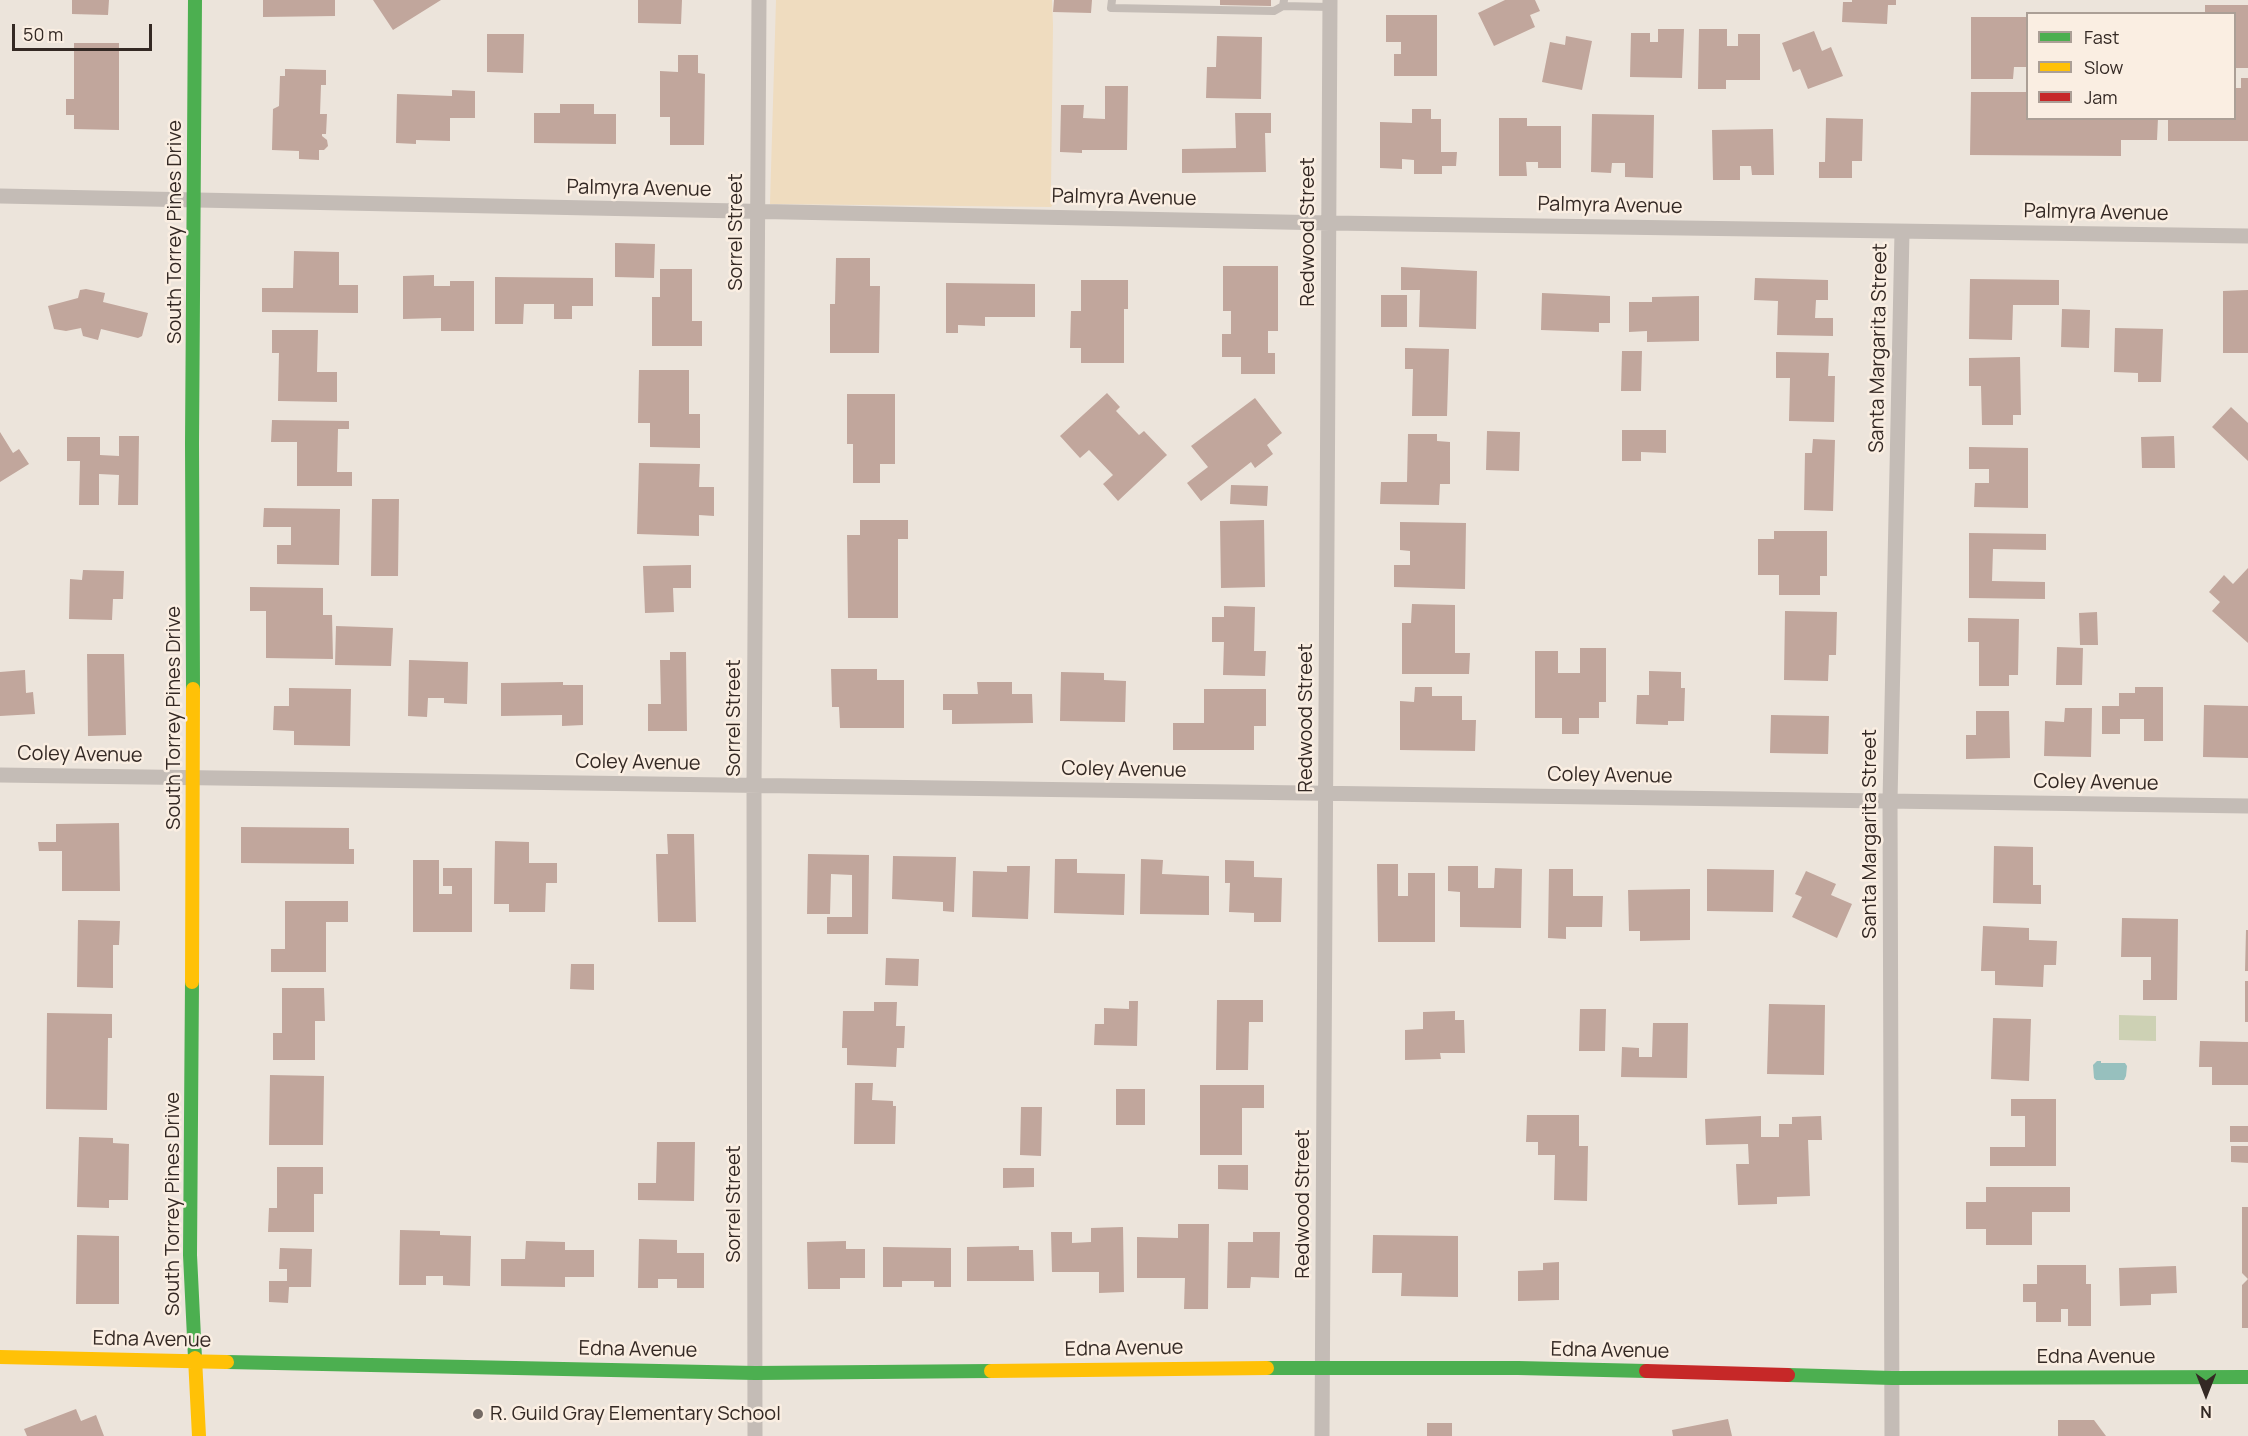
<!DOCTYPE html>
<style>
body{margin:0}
#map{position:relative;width:2248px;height:1436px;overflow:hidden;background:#ece4db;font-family:Manrope,sans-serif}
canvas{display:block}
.legend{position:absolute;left:2026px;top:12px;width:210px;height:108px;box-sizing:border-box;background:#faeee2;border:2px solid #ab9f96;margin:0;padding:8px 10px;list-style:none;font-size:18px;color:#342924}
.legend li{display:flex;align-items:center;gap:12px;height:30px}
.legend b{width:30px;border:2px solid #ab9f96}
.north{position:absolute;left:2176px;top:1364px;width:60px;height:60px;-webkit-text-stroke:4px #faeee2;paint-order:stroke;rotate:180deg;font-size:16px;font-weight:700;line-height:24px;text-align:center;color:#342924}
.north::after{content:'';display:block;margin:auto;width:21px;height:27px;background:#342924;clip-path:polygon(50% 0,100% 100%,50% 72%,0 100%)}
.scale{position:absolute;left:12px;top:24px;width:140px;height:27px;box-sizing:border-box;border:3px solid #342924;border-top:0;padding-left:8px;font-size:18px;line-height:21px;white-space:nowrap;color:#342924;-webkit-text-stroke:4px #faeee2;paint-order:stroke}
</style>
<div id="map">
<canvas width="2248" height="1436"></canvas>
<ul class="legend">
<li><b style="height:8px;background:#4caf50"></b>Fast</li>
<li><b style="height:8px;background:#ffc107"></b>Slow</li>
<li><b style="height:8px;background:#c62828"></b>Jam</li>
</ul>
<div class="north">N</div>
<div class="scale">50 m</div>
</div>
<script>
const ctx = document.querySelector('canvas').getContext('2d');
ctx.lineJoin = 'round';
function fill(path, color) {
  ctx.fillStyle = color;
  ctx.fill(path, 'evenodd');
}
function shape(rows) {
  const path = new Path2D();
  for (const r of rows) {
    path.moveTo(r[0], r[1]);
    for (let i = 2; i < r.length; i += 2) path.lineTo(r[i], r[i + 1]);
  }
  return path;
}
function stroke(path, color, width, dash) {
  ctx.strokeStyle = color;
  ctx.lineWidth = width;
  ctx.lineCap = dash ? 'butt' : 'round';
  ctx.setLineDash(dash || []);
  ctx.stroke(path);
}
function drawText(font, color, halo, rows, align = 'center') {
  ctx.font = font + ' Manrope,sans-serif';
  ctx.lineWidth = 5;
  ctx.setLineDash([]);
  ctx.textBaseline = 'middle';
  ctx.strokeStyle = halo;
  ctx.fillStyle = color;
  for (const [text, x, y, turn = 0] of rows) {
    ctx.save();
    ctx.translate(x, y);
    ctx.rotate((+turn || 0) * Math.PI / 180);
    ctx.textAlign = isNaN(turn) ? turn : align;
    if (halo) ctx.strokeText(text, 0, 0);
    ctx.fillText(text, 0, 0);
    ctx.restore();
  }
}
const green = shape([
 [2119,1015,2156,1016,2156,1041,2119,1040]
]);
const sand = shape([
 [776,0,1052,0,1053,25,1051,190,1061,191,1060,194,1051,207,770,204]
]);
const water = shape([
 [2097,1061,2101,1061,2101,1063,2125,1063,2127,1066,2126,1076,2124,1080,2096,1080,2094,1078,2093,1065]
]);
const building = shape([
 [72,0,109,0,108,15,72,14],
 [263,0,335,0,335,16,263,17],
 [373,0,441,0,393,30],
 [638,0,682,0,681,24,638,23],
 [1054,0,1092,0,1091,13,1053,12],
 [1220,0,1271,0,1271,6,1220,5],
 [1505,0,1535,0,1540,11,1530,15,1535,27,1494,46,1478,13],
 [1852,0,1896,0,1896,5,1888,5,1887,24,1842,22,1843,2,1852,2],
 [2205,5,2248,5,2248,68,2234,68,2234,14,2205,14],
 [1386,15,1437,15,1437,76,1394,76,1394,54,1401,54,1401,42,1386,42],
 [1971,17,2028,17,2028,67,2014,67,2013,79,1971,79],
 [1658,29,1684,29,1682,78,1630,77,1631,33,1650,33,1650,42,1658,42],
 [1699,29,1727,29,1727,46,1738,46,1738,34,1760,34,1760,80,1726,80,1726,89,1698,89],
 [1814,31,1822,51,1831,47,1843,76,1808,89,1800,69,1793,72,1782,43],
 [487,34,524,34,523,73,487,72],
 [1217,36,1262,37,1261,99,1206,98,1207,67,1216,67],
 [1566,36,1592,41,1582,90,1542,82,1550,42,1565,45],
 [74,43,119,43,119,130,74,129,74,115,66,115,66,99,74,99],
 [678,55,698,55,698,73,705,74,704,145,670,145,670,117,660,117,660,71,678,72],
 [285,69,326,70,326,85,321,85,320,114,327,114,326,134,322,134,322,136,327,140,328,146,324,150,319,150,319,160,299,159,299,151,272,150,273,109,279,106,280,76,285,76],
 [2241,78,2248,78,2248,141,2168,141,2168,118,2234,118,2234,88,2241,88],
 [1105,86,1128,86,1127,150,1082,150,1082,153,1060,152,1061,105,1084,105,1083,118,1105,119],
 [452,90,475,91,475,118,450,118,450,141,416,140,416,144,396,143,397,94,452,96],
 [1971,92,2028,92,2028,118,2158,118,2157,140,2121,140,2121,156,1970,155],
 [560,104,594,104,594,114,616,114,616,144,534,143,534,113,560,113],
 [1412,109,1431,109,1431,119,1441,119,1441,152,1457,152,1456,166,1442,166,1442,174,1414,174,1414,160,1402,159,1402,169,1380,168,1380,122,1412,123],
 [1235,113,1271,113,1271,133,1265,133,1266,172,1182,173,1182,149,1236,148],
 [1592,114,1654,115,1653,178,1625,177,1625,163,1612,163,1611,173,1591,172],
 [1499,118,1527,118,1527,126,1561,126,1561,168,1538,168,1538,162,1526,162,1527,176,1499,176],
 [1826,118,1863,119,1862,161,1852,161,1852,178,1819,178,1819,162,1825,162],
 [1773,129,1774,175,1752,175,1751,166,1740,166,1740,180,1713,180,1712,130],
 [615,243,655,244,654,278,615,277],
 [294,251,339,252,339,285,358,285,358,313,262,312,262,288,293,288],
 [836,258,870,258,870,286,880,286,879,353,830,353,830,304,835,304],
 [1223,266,1278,266,1278,331,1268,331,1268,353,1275,353,1275,374,1241,374,1241,357,1222,357,1222,334,1231,334,1231,311,1223,311],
 [1401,267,1477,271,1476,329,1419,327,1420,290,1401,290],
 [660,269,692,269,692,321,702,321,702,346,652,346,652,297,660,297],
 [434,275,434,286,450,286,450,281,474,281,474,331,441,331,441,318,403,319,403,276],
 [495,277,593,278,593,306,572,306,572,319,554,319,554,304,524,304,523,324,495,324],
 [1755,278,1828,280,1828,300,1816,300,1815,318,1833,318,1833,336,1777,335,1778,301,1754,300],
 [1970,279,2059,280,2059,305,2013,305,2012,340,1969,339],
 [1081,280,1128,280,1128,309,1124,309,1124,363,1081,363,1081,348,1070,348,1071,311,1081,311],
 [946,283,1035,284,1035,317,985,317,985,326,958,325,958,333,946,333],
 [86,289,105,293,103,302,148,313,142,336,138,338,101,329,98,340,83,336,81,328,66,331,54,329,48,306,78,298,80,290],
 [2248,290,2248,353,2223,353,2223,291],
 [1542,293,1610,296,1610,323,1599,323,1599,332,1541,330],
 [1381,295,1407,295,1407,327,1381,327],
 [1699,296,1699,341,1647,342,1647,331,1629,332,1629,302,1652,302,1652,297],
 [2062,309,2090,310,2089,348,2061,347],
 [2115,328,2163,329,2161,382,2138,382,2138,373,2114,372],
 [272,330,318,330,317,372,337,372,337,402,278,401,279,353,272,353],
 [1405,348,1449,349,1447,416,1412,416,1413,369,1405,369],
 [1622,351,1642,351,1641,391,1621,391],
 [1776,352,1829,353,1828,376,1835,376,1834,422,1789,421,1790,378,1776,378],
 [2020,357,2021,415,2013,415,2013,425,1982,425,1981,386,1969,386,1969,358],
 [639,370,689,370,689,414,700,414,700,448,650,447,650,423,638,423],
 [1107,393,1120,407,1116,411,1139,435,1144,431,1167,455,1118,501,1103,484,1113,475,1089,450,1080,458,1060,436],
 [847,394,895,394,895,464,880,464,880,483,853,483,853,444,847,444],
 [1255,398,1282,433,1267,445,1273,454,1255,468,1251,462,1201,501,1187,483,1208,467,1191,446],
 [2231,407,2248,423,2248,461,2212,427],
 [272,420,349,421,349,429,338,429,337,472,352,472,352,486,297,486,297,442,271,442],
 [1622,430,1666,430,1666,453,1641,452,1641,461,1622,461],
 [1487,431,1520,432,1519,471,1486,470],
 [0,432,13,453,19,449,29,464,0,482],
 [1408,434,1437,434,1437,441,1450,442,1450,484,1440,484,1439,505,1380,504,1381,482,1407,482],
 [119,436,139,436,138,505,118,505,119,475,99,474,99,505,79,505,80,461,67,461,67,437,100,437,100,455,119,456],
 [2174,436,2175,468,2142,468,2141,437],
 [1813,439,1835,440,1833,511,1804,510,1805,453,1812,453],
 [1969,447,2028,448,2028,508,1974,507,1975,483,1989,483,1989,469,1969,469],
 [639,463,700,464,699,487,714,487,714,516,699,515,699,536,637,534],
 [1231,485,1268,486,1267,506,1230,504],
 [372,499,399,499,398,576,371,576],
 [264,508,340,509,339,565,277,564,277,545,291,545,291,527,263,527],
 [860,520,908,520,908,539,898,539,898,618,848,618,847,535,860,535],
 [1264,520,1265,587,1221,588,1220,521],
 [1400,522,1466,523,1465,589,1394,587,1394,565,1410,565,1410,551,1400,550],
 [1774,531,1827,531,1827,576,1820,576,1820,595,1779,595,1779,575,1758,575,1758,539,1774,539],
 [1969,533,2046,534,2046,550,1993,549,1992,581,2045,582,2045,599,1969,598],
 [691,565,691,588,673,588,674,612,645,613,643,566],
 [2248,568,2248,643,2212,611,2220,602,2209,592,2224,575,2233,584],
 [83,570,124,571,123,599,113,599,112,620,69,619,70,579,82,580],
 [250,587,323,588,323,615,332,615,333,659,266,658,266,611,250,611],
 [1412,604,1455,605,1455,653,1470,653,1469,674,1402,674,1402,623,1411,623],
 [1224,606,1255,607,1254,651,1266,651,1265,676,1223,675,1224,642,1212,642,1212,617,1224,617],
 [1785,611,1837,612,1836,655,1829,655,1828,681,1784,680],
 [2097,612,2098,645,2080,645,2079,613],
 [1968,618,2019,619,2018,675,2009,675,2009,686,1979,686,1979,642,1968,642],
 [336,626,393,628,391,666,335,665],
 [2057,647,2083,648,2082,685,2056,685],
 [1580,648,1606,648,1606,702,1599,702,1599,718,1579,718,1579,734,1562,734,1562,718,1535,718,1535,651,1558,651,1558,673,1580,673],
 [670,652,686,652,687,731,648,731,648,704,661,704,660,660,670,660],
 [87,654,124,654,126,735,88,736],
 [409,660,468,662,467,704,444,703,444,698,428,698,427,717,408,716],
 [831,669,877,669,877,680,904,680,904,728,840,728,839,707,832,707],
 [25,670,26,693,33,692,35,714,0,716,0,672],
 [1649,671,1681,672,1681,688,1685,688,1684,721,1668,721,1668,725,1636,724,1637,695,1649,695],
 [1061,672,1104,673,1104,680,1126,681,1125,722,1060,721],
 [563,682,563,685,583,685,583,725,562,726,562,715,501,716,501,683],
 [977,682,1012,682,1012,694,1032,694,1033,723,952,724,952,710,943,710,943,694,978,694],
 [1415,687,1432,687,1432,696,1462,696,1462,720,1476,720,1475,751,1400,750,1400,701,1414,702],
 [2135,687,2163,687,2163,741,2144,741,2144,719,2120,719,2120,734,2102,734,2102,706,2119,706,2119,693,2135,693],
 [289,688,351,689,350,746,294,745,294,731,273,730,274,706,289,706],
 [1204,689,1266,689,1266,726,1254,726,1254,750,1173,750,1173,723,1204,723],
 [2204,705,2248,706,2248,758,2203,757],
 [2065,708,2092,708,2091,757,2044,756,2045,721,2064,722],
 [1976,711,2009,711,2010,758,1966,759,1966,735,1976,735],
 [1771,715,1829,716,1828,754,1770,753],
 [119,823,120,891,62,891,62,851,39,851,38,842,56,842,56,824],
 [241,827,349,828,349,849,354,849,354,864,241,863],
 [667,834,694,834,696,922,658,922,656,854,668,854],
 [495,841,529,842,529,863,557,863,557,883,546,883,545,912,509,912,509,904,494,904],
 [1994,846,2033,847,2033,885,2041,885,2041,904,1993,903],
 [808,854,869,855,868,934,827,934,827,917,852,917,852,875,831,874,830,914,807,914],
 [893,856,956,857,954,912,943,911,943,902,892,899],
 [1055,859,1077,859,1077,873,1125,874,1124,915,1054,913],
 [1141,859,1163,860,1162,874,1209,876,1209,915,1140,914],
 [413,860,439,860,439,894,452,894,452,886,443,886,443,868,472,868,472,932,413,932],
 [1225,860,1254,861,1254,877,1282,878,1281,922,1254,922,1254,913,1229,912,1230,883,1225,883],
 [1377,864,1398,864,1398,896,1408,896,1408,873,1435,873,1435,942,1378,942],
 [1007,866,1030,866,1028,919,972,917,973,871,1007,872],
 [1448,866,1478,866,1478,888,1494,888,1495,868,1522,869,1521,928,1460,927,1460,892,1448,891],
 [1549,869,1573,869,1573,896,1603,896,1602,927,1566,927,1566,939,1548,938],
 [1707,869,1774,870,1773,912,1707,911],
 [1806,871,1836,884,1831,895,1852,904,1837,938,1792,917,1802,897,1795,894],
 [1690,889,1690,940,1640,941,1640,931,1629,931,1628,890],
 [285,901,348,901,348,922,326,922,326,972,271,972,271,949,285,949],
 [2122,918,2178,919,2177,1000,2143,1000,2143,980,2151,980,2151,957,2121,957],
 [78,920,120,921,119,945,113,945,113,988,77,987],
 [1983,926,2029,928,2029,940,2057,941,2056,965,2044,965,2043,987,1995,985,1995,971,1981,971],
 [2246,930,2248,930,2248,971,2245,971],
 [886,958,919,959,918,986,885,985],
 [571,964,594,964,594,990,570,989],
 [2245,981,2248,981,2248,1022,2245,1022],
 [282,988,324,988,325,1021,315,1021,315,1060,273,1060,273,1033,282,1033],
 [1217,1000,1263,1000,1263,1022,1249,1022,1248,1070,1216,1070],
 [1129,1001,1138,1001,1137,1046,1094,1045,1095,1024,1104,1024,1104,1008,1129,1009],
 [874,1002,897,1002,896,1026,905,1026,904,1048,897,1048,896,1067,847,1065,847,1048,842,1048,843,1011,874,1011],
 [1769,1004,1825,1005,1824,1075,1767,1074],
 [1580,1009,1606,1009,1605,1051,1579,1051],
 [1455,1011,1455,1020,1464,1020,1465,1053,1440,1053,1441,1059,1405,1060,1405,1030,1423,1029,1423,1012],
 [47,1013,112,1014,112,1038,108,1038,107,1110,46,1109],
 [1993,1018,2031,1019,2029,1081,1991,1079],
 [1653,1023,1688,1023,1687,1078,1621,1077,1622,1047,1639,1048,1639,1057,1652,1057],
 [2200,1041,2248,1042,2248,1085,2212,1085,2212,1067,2199,1067],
 [270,1075,324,1076,323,1145,269,1145],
 [855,1083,873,1083,872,1100,893,1101,893,1106,896,1106,895,1144,854,1144],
 [1200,1085,1264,1085,1264,1108,1242,1108,1242,1155,1200,1155],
 [1116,1089,1145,1089,1145,1125,1116,1125],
 [2011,1099,2056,1099,2056,1166,1990,1166,1990,1147,2025,1147,2025,1116,2011,1116],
 [1021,1107,1042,1107,1041,1156,1020,1155],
 [1527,1115,1579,1115,1579,1146,1588,1146,1587,1201,1554,1200,1555,1155,1538,1155,1538,1142,1526,1142],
 [1761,1116,1761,1137,1779,1137,1779,1124,1792,1124,1792,1117,1821,1116,1822,1140,1808,1140,1810,1196,1777,1197,1777,1204,1738,1205,1736,1164,1749,1164,1748,1144,1706,1145,1705,1119],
 [2230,1126,2248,1126,2248,1142,2230,1142],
 [79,1137,113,1138,113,1143,129,1144,128,1200,109,1200,109,1208,77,1207],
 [657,1142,695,1142,694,1201,638,1200,638,1183,656,1183],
 [2231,1146,2248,1146,2248,1163,2231,1162],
 [1218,1165,1248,1165,1248,1190,1218,1189],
 [277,1167,323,1167,323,1194,314,1194,314,1232,268,1232,269,1208,277,1208],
 [1003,1168,1034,1168,1034,1187,1003,1188],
 [1986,1187,2070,1187,2070,1212,2032,1212,2032,1245,1986,1245,1986,1229,1966,1229,1966,1202,1986,1202],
 [2242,1207,2248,1207,2248,1328,2242,1328,2242,1285,2248,1279,2242,1273],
 [1178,1224,1209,1224,1208,1309,1184,1309,1185,1278,1137,1278,1137,1237,1178,1238],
 [1123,1227,1124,1292,1099,1293,1099,1272,1052,1272,1051,1232,1072,1232,1072,1243,1091,1242,1091,1228],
 [400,1230,440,1231,440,1235,471,1236,470,1286,443,1285,443,1276,426,1276,426,1285,399,1285],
 [1253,1232,1280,1232,1279,1278,1251,1277,1250,1288,1227,1288,1228,1242,1253,1242],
 [77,1235,119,1236,119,1304,76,1304],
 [1373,1235,1458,1236,1458,1297,1401,1296,1402,1273,1372,1273],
 [639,1239,677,1240,677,1253,704,1253,704,1288,677,1288,677,1279,658,1279,658,1288,638,1288],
 [526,1241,565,1242,565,1250,594,1250,594,1277,565,1277,565,1287,501,1286,501,1259,525,1259],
 [846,1241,846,1249,865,1249,865,1278,840,1278,840,1289,808,1289,807,1242],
 [1019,1246,1019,1250,1033,1250,1034,1281,967,1281,967,1247],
 [883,1247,951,1248,951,1287,934,1287,934,1281,902,1281,902,1287,883,1287],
 [280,1248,312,1249,311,1287,289,1287,288,1303,269,1302,269,1281,287,1281,287,1269,279,1269],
 [1559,1262,1559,1300,1518,1301,1518,1271,1543,1270,1543,1263],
 [2037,1265,2086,1265,2086,1284,2091,1284,2091,1326,2068,1326,2068,1309,2061,1309,2061,1322,2036,1322,2036,1302,2023,1302,2023,1284,2037,1284],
 [2176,1266,2177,1293,2151,1294,2151,1305,2120,1306,2119,1268],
 [76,1409,81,1421,96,1415,104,1436,27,1436,24,1429],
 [1728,1419,1732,1436,1673,1436,1672,1430],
 [2058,1420,2094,1420,2106,1436,2058,1436],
 [1427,1423,1452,1423,1452,1436,1427,1436]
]);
const lane = shape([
 [1112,0,1111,8,1274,11,1283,6],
 [1284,0,1283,6,1330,7]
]);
const street = shape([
 [0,196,1330,223,2248,236],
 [0,775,2248,806],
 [755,1436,754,786,759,0],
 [1322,1436,1330,0],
 [1892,1436,1890,801,1902,232]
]);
const fast = shape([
 [193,689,192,443,195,0],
 [192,982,190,1255,195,1358],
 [227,1362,755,1373,991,1371],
 [1267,1368,1518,1368,1646,1371],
 [1788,1375,1892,1378,2248,1377]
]);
const slow = shape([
 [192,982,193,689],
 [0,1357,227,1362],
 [195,1358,199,1436],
 [991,1371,1267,1368]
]);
const jam = shape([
 [1646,1371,1788,1375]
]);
const markers = [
 [478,1414,6,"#746a64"]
];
const streetNames = [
 ["Palmyra Avenue",639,189,1],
 ["Palmyra Avenue",1124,198,1],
 ["Palmyra Avenue",1610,206,1],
 ["Palmyra Avenue",2096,213,1],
 ["South Torrey Pines Drive",175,232,-90],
 ["Sorrel Street",736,232,-90],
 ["Redwood Street",1308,232,-90],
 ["Santa Margarita Street",1879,348,-89],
 ["South Torrey Pines Drive",174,718,-90],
 ["Sorrel Street",734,718,-90],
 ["Redwood Street",1306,718,-90],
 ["Coley Avenue",80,755,1],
 ["Coley Avenue",638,763,1],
 ["Coley Avenue",1124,770,1],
 ["Coley Avenue",1610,776,1],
 ["Coley Avenue",2096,783,1],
 ["Santa Margarita Street",1870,834,-90],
 ["South Torrey Pines Drive",173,1204,-90],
 ["Sorrel Street",734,1204,-90],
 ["Redwood Street",1303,1204,-90],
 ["Edna Avenue",152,1340,1],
 ["Edna Avenue",1124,1349,-1],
 ["Edna Avenue",638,1350,1],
 ["Edna Avenue",1610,1351,1],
 ["Edna Avenue",2096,1357]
];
const poiNames = [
 ["R. Guild Gray Elementary School",490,1414]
];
fill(green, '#cdd1b4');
fill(sand, '#efdcbf');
fill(water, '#97c0be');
fill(building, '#c1a69c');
stroke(lane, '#c4bcb6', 8);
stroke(street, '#c4bcb6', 15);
stroke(fast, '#4caf50', 14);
stroke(slow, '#ffc107', 14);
stroke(jam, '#c62828', 14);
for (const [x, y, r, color] of markers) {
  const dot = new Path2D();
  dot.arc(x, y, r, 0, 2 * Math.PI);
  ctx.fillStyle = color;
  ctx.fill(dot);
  stroke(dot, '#faeee2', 2);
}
drawText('20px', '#342924', '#faeee2', streetNames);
drawText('20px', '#342924', '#faeee2', poiNames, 'left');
</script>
